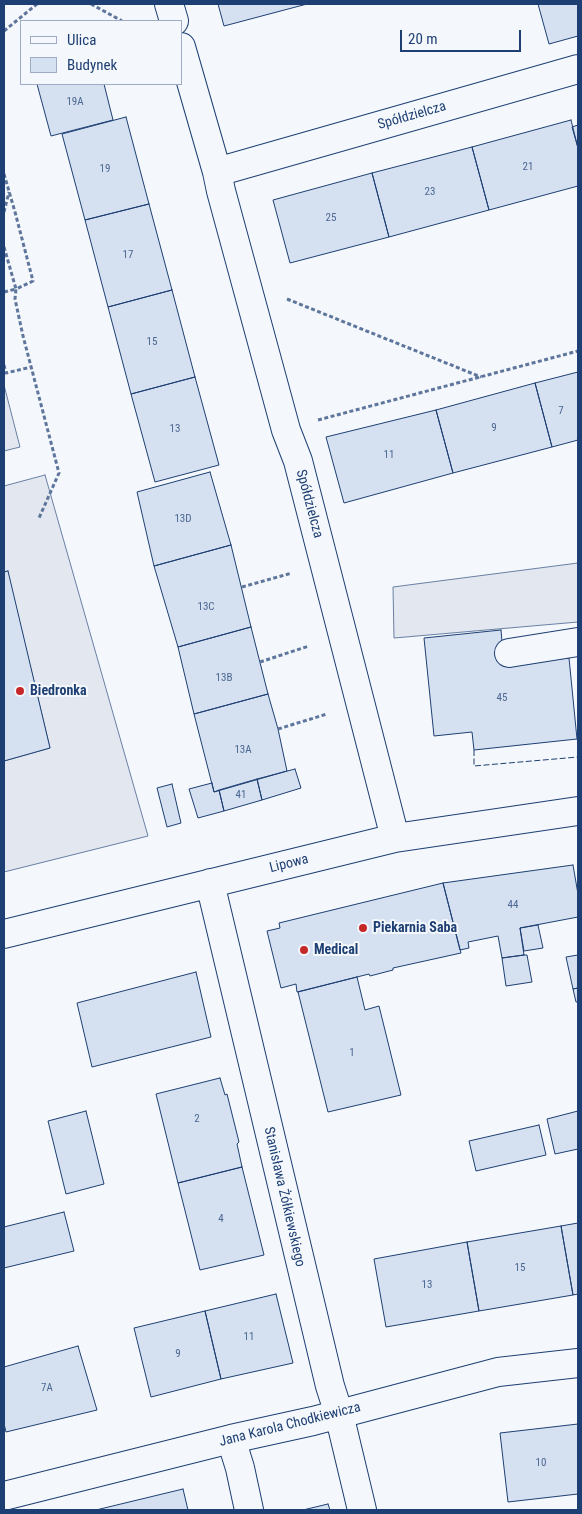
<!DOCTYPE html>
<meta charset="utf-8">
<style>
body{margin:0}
#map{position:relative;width:582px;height:1514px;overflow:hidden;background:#f4f7fb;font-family:"Roboto Condensed",sans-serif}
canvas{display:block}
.frame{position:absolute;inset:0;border:5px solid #1d3f73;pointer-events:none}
.legend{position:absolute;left:20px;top:20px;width:162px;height:65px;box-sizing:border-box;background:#f4f7fb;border:1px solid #9eadc5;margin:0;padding:6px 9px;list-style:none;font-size:15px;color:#1d3f73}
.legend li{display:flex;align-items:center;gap:10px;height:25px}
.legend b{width:25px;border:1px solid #9eadc5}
.scale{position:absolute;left:400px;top:30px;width:121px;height:22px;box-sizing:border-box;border:2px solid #1d3f73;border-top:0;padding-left:6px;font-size:15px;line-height:18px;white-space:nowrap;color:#1d3f73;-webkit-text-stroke:4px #f4f7fb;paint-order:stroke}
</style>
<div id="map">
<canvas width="582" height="1514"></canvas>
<div class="frame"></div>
<ul class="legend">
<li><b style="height:6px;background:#f4f7fb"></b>Ulica</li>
<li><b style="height:14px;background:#d5e0f0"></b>Budynek</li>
</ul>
<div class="scale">20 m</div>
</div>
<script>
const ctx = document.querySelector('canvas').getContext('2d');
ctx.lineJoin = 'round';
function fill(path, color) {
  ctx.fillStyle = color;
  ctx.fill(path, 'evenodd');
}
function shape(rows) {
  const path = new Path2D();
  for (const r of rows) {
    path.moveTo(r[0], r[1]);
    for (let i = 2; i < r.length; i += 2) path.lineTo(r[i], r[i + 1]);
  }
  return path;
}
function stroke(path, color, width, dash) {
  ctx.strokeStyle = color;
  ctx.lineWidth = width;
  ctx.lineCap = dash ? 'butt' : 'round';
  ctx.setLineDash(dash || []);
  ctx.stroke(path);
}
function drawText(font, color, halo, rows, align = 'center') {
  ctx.font = font + ' "Roboto Condensed",sans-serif';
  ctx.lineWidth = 4;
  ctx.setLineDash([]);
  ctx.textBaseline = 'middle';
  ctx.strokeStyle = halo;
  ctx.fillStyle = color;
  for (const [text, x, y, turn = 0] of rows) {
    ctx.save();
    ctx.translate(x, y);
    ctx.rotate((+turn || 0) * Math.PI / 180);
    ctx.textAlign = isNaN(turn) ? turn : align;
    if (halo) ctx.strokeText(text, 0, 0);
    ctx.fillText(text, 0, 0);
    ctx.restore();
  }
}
const parking = shape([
 [4,385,20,447,4,451,4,385],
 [45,475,148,836,4,872,4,761,50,748,7,571,4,572,4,486,45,475],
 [578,563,578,622,394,638,393,587,578,563]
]);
const building = shape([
 [218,4,307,4,224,26,218,4],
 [538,4,578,4,578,36,549,44,538,4],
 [37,84,104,84,113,120,51,136,37,84],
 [126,117,149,204,85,220,62,134,126,117],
 [571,120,578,148,578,186,489,210,472,147,571,120],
 [578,125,578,148,572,127,578,125],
 [472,147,489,210,389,237,372,173,472,147],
 [372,173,389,237,290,263,273,200,372,173],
 [149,204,172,290,108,307,85,220,149,204],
 [172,290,195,377,131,394,108,307,172,290],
 [578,372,578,440,552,447,535,383,578,372],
 [195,377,219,465,155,482,131,394,195,377],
 [535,383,552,447,453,473,436,410,535,383],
 [436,410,453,473,344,503,326,437,436,410],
 [210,472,231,545,154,566,137,492,210,472],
 [231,545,251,627,178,647,154,566,231,545],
 [8,571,50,748,4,761,4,572,8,571],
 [251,627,268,694,194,714,178,647,251,627],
 [501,630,504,664,569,658,577,739,474,750,472,732,434,736,424,638,501,630],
 [268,694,278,729,287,771,214,792,194,714,268,694],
 [295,769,301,788,262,800,257,779,295,769],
 [257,779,262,800,224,811,219,790,257,779],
 [212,783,214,792,219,790,224,811,198,818,189,789,212,783],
 [172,784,181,823,167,827,157,788,172,784],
 [573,865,578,894,578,917,520,928,524,955,502,958,498,936,468,942,469,948,460,950,443,883,573,865],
 [443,883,461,953,393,968,393,970,370,976,369,974,297,992,296,984,281,988,267,931,280,928,279,923,443,883],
 [538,925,543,948,524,951,520,928,538,925],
 [524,955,527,955,532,982,506,986,502,958,524,955],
 [578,955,578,988,573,989,566,957,578,955],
 [196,972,211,1037,92,1067,77,1003,196,972],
 [357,977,365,1010,379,1006,401,1095,328,1112,298,992,357,977],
 [578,988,578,1002,576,1002,573,989,578,988],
 [220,1078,225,1095,227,1094,239,1142,237,1144,242,1167,178,1183,156,1094,220,1078],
 [86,1111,104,1184,66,1194,48,1121,86,1111],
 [578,1111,578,1149,555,1154,547,1119,578,1111],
 [539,1125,546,1155,476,1171,469,1141,539,1125],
 [242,1167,264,1255,200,1270,178,1183,242,1167],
 [64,1212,74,1251,4,1268,4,1227,64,1212],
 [578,1223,578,1294,573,1295,561,1226,578,1223],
 [561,1226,573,1295,479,1311,467,1242,561,1226],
 [467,1242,479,1311,386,1327,374,1259,467,1242],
 [276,1294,293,1363,221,1379,205,1311,276,1294],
 [205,1311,221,1379,151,1397,134,1328,205,1311],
 [78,1346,97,1410,6,1432,4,1424,4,1367,78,1346],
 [578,1424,578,1494,508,1502,500,1433,578,1424],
 [183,1489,188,1510,96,1510,183,1489],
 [328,1504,330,1510,303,1510,328,1504]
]);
const path = shape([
 [91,4,122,21],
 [4,31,37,4],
 [4,174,15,212,33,281,16,289,15,299,23,336,59,473,39,518],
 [4,212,9,192],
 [4,247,16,289,4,292],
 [287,299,481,377],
 [4,365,6,373,31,367],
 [318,420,578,351],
 [242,587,292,573],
 [260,662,309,646],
 [278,729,327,714]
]);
const minor = shape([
 [169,4,174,21],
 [181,47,217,172,221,191,286,430,298,461,395,838],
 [217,172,578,69],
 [509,653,578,642],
 [210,883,330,1386,339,1414,362,1510],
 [4,934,395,838,578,811],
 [231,1439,240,1468,249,1510],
 [4,1496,231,1439,313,1421,498,1372,578,1363]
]);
const fence = shape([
 [474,750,474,766,578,757]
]);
const markers = [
 [20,691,5,"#c62828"],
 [363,928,5,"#c62828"],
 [304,950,5,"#c62828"]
];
const numberNames = [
 ["19A",75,102],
 ["21",528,167],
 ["19",105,169],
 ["23",430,192],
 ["25",331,218],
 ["17",128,255],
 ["15",152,342],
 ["7",561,411],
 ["9",494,428],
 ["13",175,429],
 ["11",389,455],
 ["13D",183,519],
 ["13C",206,607],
 ["13B",224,678],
 ["45",502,698],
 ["13A",243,750],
 ["41",241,795],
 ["44",513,905],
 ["1",352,1053],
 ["2",197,1119],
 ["4",221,1219],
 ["15",520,1268],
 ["13",427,1285],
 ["11",249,1337],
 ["9",178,1354],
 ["7A",47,1388],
 ["10",541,1463]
];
const streetNames = [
 ["Spółdzielcza",412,116,-16],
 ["Spółdzielcza",309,504,75],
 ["Lipowa",289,864,-14],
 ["Stanisława Żółkiewskiego",284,1197,77],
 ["Jana Karola Chodkiewicza",290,1425,-14]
];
const poiNames = [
 ["Biedronka",30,691],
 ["Piekarnia Saba",373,928],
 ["Medical",314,950]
];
fill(parking, '#e3e8f0');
stroke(parking, '#687fa3', 1);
fill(building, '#d5e0f0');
stroke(building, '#1d3f73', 1);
stroke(minor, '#1d3f73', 30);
stroke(path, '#5e769c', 3, [4, 2.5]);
stroke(minor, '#f4f7fb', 28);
stroke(fence, '#1d3f73', 1, [6, 2.5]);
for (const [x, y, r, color] of markers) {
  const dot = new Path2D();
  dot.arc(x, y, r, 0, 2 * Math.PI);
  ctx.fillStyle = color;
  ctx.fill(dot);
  stroke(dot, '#f4f7fb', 2);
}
drawText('11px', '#4b6792', null, numberNames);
drawText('14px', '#1d3f73', '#f4f7fb', streetNames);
drawText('bold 14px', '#1d3f73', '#f4f7fb', poiNames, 'left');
</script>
